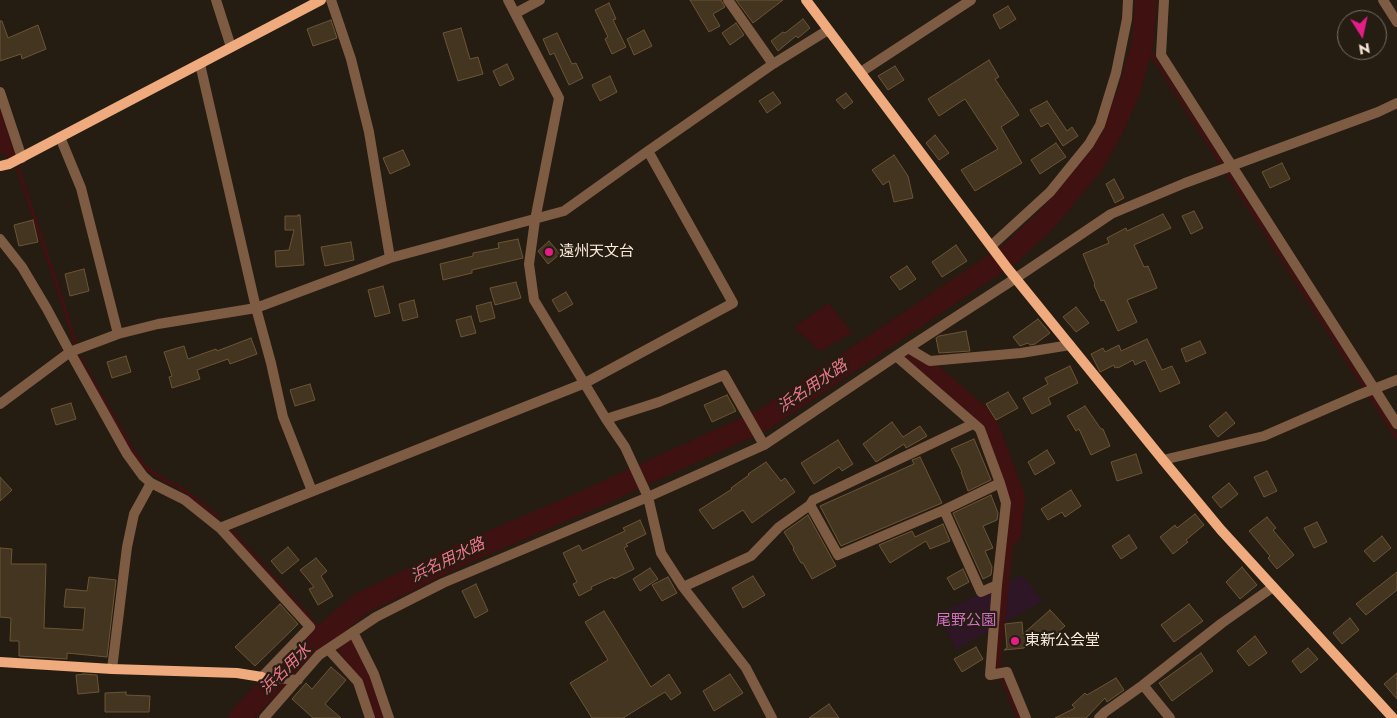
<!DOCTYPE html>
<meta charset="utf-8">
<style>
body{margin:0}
#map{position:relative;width:1397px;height:718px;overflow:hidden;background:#251c12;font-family:Jost,sans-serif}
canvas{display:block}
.north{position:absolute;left:1337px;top:10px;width:50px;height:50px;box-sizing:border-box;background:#251c12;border:1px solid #7a6e62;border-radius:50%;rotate:170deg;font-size:14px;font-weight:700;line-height:20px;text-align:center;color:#faeada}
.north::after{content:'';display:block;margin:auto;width:18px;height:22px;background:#e31e86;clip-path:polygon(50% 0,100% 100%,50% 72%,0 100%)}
</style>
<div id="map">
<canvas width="1397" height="718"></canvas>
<div class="north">N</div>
</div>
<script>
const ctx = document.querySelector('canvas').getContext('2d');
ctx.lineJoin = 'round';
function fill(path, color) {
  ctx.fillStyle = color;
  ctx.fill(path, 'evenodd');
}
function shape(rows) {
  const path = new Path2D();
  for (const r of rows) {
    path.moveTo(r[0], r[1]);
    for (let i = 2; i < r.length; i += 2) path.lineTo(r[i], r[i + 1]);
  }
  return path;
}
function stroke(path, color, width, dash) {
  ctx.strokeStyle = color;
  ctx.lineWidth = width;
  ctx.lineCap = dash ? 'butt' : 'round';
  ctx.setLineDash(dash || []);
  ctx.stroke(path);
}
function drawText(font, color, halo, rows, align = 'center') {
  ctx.font = font + ' Jost,"Noto Sans JP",sans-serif';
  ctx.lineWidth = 4.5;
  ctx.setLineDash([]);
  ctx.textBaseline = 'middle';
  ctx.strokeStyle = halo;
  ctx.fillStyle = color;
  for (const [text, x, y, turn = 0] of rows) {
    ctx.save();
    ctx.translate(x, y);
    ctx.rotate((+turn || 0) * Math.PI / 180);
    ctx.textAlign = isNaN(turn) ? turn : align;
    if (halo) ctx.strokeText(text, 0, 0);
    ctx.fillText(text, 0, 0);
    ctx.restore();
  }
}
const green = shape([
 [1022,575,1043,601,956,649,938,614]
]);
const water = shape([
 [829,303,852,333,820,351,794,327],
 [1008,504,1018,504,1001,659,1002,676,1021,718,1017,718,1000,679,992,664]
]);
const stream = shape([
 [1143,41,1397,438],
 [18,169,62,300,75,342],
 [79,358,136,456,149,470,166,481,180,487,218,517],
 [232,532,301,608,323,635]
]);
const river = shape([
 [0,116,10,146],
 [909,355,985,420,1014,497,1010,534],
 [348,645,368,675,381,718],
 [239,718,301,654,360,604,462,554,588,500,765,419,1011,253,1046,220,1093,164,1114,126,1130,89,1143,41,1146,0]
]);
const building = shape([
 [690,0,721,0,725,7,713,14,720,26,709,32,690,0],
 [736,0,783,0,753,23,736,0],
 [609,3,616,19,613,20,626,47,612,54,605,39,608,37,595,10,609,3],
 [1008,6,1016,19,1000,29,993,15,1008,6],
 [803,19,810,28,798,38,796,36,778,51,771,41,783,32,785,33,803,19],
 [331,20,337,38,313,46,307,29,331,20],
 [0,21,2,21,8,38,38,25,46,49,22,59,21,54,0,61,0,21],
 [736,23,744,35,730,45,722,33,736,23],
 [461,28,470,59,478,57,483,74,458,81,443,33,461,28],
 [644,30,652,46,634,55,627,39,644,30],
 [557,33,572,64,576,63,583,78,569,85,554,53,550,55,543,39,557,33],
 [989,60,999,77,995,79,1019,115,1001,127,1022,163,975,191,961,170,998,149,965,99,939,116,928,99,989,60],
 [507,64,514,79,500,86,493,71,507,64],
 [895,66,904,80,888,90,878,76,895,66],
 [610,76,617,92,600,101,592,85,610,76],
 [773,92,781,103,767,113,759,101,773,92],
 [846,93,853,102,844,109,836,100,846,93],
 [1047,101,1067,131,1072,127,1078,136,1063,146,1048,123,1041,127,1030,110,1047,101],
 [935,135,949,153,939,160,926,143,935,135],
 [1056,143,1066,157,1040,174,1031,160,1056,143],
 [403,150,410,165,390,174,383,158,403,150],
 [894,155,908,176,913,198,894,202,889,181,883,185,872,170,894,155],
 [1282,163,1290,179,1270,188,1262,172,1282,163],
 [1114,179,1124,198,1115,203,1106,184,1114,179],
 [1194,211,1203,228,1191,234,1182,216,1194,211],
 [1163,214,1171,228,1134,245,1144,267,1148,266,1157,288,1127,300,1137,322,1118,331,1104,300,1101,301,1094,285,1095,284,1083,254,1109,243,1107,238,1126,228,1127,231,1163,214],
 [298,215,300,215,304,265,276,267,275,251,289,250,294,230,285,230,285,216,298,216,298,215],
 [33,220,38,242,19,246,14,225,33,220],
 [518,239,523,258,472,270,472,273,443,280,440,264,473,256,473,253,499,248,498,243,518,239],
 [549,241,560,254,548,264,538,251,549,241],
 [351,242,354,260,325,266,321,247,351,242],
 [956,245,967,261,942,277,932,262,956,245],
 [907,266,916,279,900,290,890,277,907,266],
 [84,269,89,291,70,296,65,274,84,269],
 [516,282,521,298,495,305,490,288,516,282],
 [383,286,390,313,375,317,368,290,383,286],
 [566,292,573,304,559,312,552,300,566,292],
 [414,300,418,317,403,321,399,304,414,300],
 [491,302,495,318,480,322,476,306,491,302],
 [1076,307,1089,323,1076,332,1063,317,1076,307],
 [471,316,476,333,461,337,456,320,471,316],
 [1038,319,1050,333,1035,344,1030,345,1028,343,1020,346,1013,337,1038,319],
 [966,331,970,351,939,353,936,338,939,336,966,331],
 [251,338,257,354,230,364,228,359,197,370,200,379,172,388,169,377,172,376,164,352,184,346,188,359,216,349,217,351,251,338],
 [1147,339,1162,370,1172,366,1180,383,1160,392,1145,360,1135,365,1133,360,1118,368,1117,367,1115,368,1114,365,1100,372,1091,354,1103,348,1105,352,1119,345,1121,351,1147,339],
 [1200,341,1206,353,1186,362,1181,349,1200,341],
 [126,356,131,372,112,378,107,362,126,356],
 [1070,366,1078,383,1048,398,1051,404,1032,414,1023,398,1048,384,1045,378,1070,366],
 [310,384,315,400,295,406,290,390,310,384],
 [1008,392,1018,408,996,420,986,404,1008,392],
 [727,395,736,411,712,422,704,405,727,395],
 [71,403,76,419,56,425,51,409,71,403],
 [1085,406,1101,429,1103,429,1110,446,1091,455,1079,429,1076,431,1067,416,1085,406],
 [1226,412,1235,423,1218,437,1209,426,1226,412],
 [892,422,903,437,920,426,927,436,906,448,904,444,876,462,863,444,892,422],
 [974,439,991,480,968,491,961,472,962,472,951,449,974,439],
 [838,440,853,464,842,471,839,467,814,484,801,463,838,440],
 [1047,450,1055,463,1035,475,1028,462,1047,450],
 [1136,454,1142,473,1117,481,1111,462,1136,454],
 [920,457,942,503,841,546,820,506,914,464,912,460,920,457],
 [766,462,781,481,785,478,795,492,752,523,743,510,713,529,699,510,732,489,731,488,749,475,748,474,766,462],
 [1267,471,1277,491,1264,497,1254,477,1267,471],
 [0,477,12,490,0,501,0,477],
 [1229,483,1238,494,1221,508,1212,497,1229,483],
 [1071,490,1081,506,1065,517,1062,512,1048,520,1041,509,1071,490],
 [991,495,998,513,997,520,983,526,993,548,985,551,992,567,991,575,983,579,953,513,991,495],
 [1195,514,1204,525,1186,540,1188,542,1173,554,1160,537,1175,525,1177,528,1195,514],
 [808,515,836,566,812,579,803,563,801,563,793,549,794,548,784,532,808,515],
 [1267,517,1276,528,1273,530,1294,555,1277,569,1268,558,1270,556,1249,531,1267,517],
 [640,520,646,534,626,544,628,546,624,548,634,569,614,579,613,577,591,587,592,589,579,596,573,584,577,582,563,553,579,545,582,551,625,531,623,528,640,520],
 [1317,522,1327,542,1314,548,1304,528,1317,522],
 [943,524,950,541,930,549,926,541,890,563,879,545,912,531,915,537,943,524],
 [1129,535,1137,548,1121,559,1112,546,1129,535],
 [1382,536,1391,548,1374,562,1364,551,1382,536],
 [288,547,299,560,282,574,271,561,288,547],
 [0,548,12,549,11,564,46,564,44,628,83,630,85,608,64,607,66,589,87,591,89,577,116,580,107,657,67,653,67,659,19,656,19,641,10,641,11,618,0,617,0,548],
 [316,558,327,571,321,576,333,596,318,605,309,589,314,587,300,570,316,558],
 [1242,567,1257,585,1240,599,1226,582,1242,567],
 [650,568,658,579,640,591,633,579,650,568],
 [963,569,969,582,954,590,947,578,963,569],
 [1397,572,1397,590,1366,615,1356,604,1397,572],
 [753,576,765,595,743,608,732,588,753,576],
 [668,577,677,593,662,601,652,585,668,577],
 [476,584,488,611,475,618,462,591,476,584],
 [280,604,298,624,255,666,235,647,280,604],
 [1189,604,1203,621,1174,642,1161,625,1189,604],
 [1050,610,1065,626,1044,644,1037,636,1024,648,1004,650,1007,648,1005,624,1022,622,1023,634,1050,610],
 [604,611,651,687,669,674,681,693,671,700,665,692,623,718,592,718,570,683,608,660,585,622,604,611],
 [1350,618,1359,630,1342,644,1333,633,1350,618],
 [1255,636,1267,653,1249,666,1237,651,1255,636],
 [976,647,983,659,962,672,954,659,976,647],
 [1308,648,1318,659,1301,673,1292,661,1308,648],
 [1201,653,1213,671,1172,701,1159,683,1201,653],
 [331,667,346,680,325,704,341,718,313,718,292,699,306,683,312,689,331,667],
 [1397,673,1397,699,1384,684,1397,673],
 [84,674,97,675,99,692,78,694,76,675,84,674],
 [730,674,743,693,714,711,703,691,730,674],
 [1116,678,1124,690,1107,702,1105,698,1086,718,1055,718,1075,708,1072,705,1085,693,1087,695,1116,678],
 [126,692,126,695,150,696,149,712,105,712,105,693,126,692],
 [829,704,839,718,809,718,829,704]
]);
const street = shape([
 [216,0,231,47],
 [331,0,351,59,369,132,390,258],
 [508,0,559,98,535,220,529,264,534,300,606,419,625,447,648,497,661,553,683,587,746,668,772,718],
 [728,0,773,64],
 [1164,0,1161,55,1397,424],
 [1383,0,1397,22],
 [516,13,540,0],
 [200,64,256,308,271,363,283,417,312,491],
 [861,72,971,0],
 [0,92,22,158],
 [60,137,81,188,118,334],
 [0,239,22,267,47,309,70,352,127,454,143,476,151,483,185,500,220,528,310,627,262,677],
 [991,246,1050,192,1089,144,1100,125,1116,73,1127,19,1128,0],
 [908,348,930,361,1021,353,1070,345],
 [896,356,980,429,1000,483,1006,503,997,585,990,675,1007,672,1026,718],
 [0,404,70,352,118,334,158,324,256,308,390,258,564,211,648,151,773,64,828,30],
 [606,419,659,402,724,375,764,445],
 [973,424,813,500,810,505,838,555,944,510,1000,483],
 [1163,460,1264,436,1356,396,1397,380],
 [944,510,981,592,997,585],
 [220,528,585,383,733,303,648,151],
 [683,587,751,556,779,527,810,505],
 [353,632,374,674,389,718],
 [328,649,358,682,370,718],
 [112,669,127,547,134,514,151,483],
 [262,677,298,680],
 [1143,685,1170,718],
 [264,718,319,655,376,617,443,583,648,497,764,445,908,348,1016,278,1111,214,1185,183,1378,112,1397,103],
 [1099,718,1105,712,1143,685,1222,623,1273,587]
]);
const secondary = shape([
 [806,0,1008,269,1163,460,1221,530,1393,718],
 [0,166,9,164,321,0],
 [0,662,112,669,237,673,262,677]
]);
const markers = [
 [549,252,5,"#e31e86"],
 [1015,641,5,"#e31e86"]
];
const poiNames = [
 ["遠州天文台",559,252],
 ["東新公会堂",1025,641]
];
const parkNames = [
 ["尾野公園",966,621]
];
const waterNames = [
 ["浜名用水路",813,387,-34],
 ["浜名用水路",448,561,-26],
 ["浜名用水",286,670,-44]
];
fill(green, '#2e1626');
fill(water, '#3f1111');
stroke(stream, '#3f1111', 4);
stroke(river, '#3f1111', 22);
fill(building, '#433520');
stroke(building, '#6c5535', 1);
stroke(street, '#7e5b43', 10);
stroke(secondary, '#efaa7d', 10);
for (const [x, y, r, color] of markers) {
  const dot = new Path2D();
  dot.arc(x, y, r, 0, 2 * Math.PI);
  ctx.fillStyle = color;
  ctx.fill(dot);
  stroke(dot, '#251c12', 2);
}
drawText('15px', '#faeada', '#251c12', poiNames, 'left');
drawText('15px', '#d26fc6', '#251c12', parkNames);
drawText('italic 16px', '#ee7589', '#251c12', waterNames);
</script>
